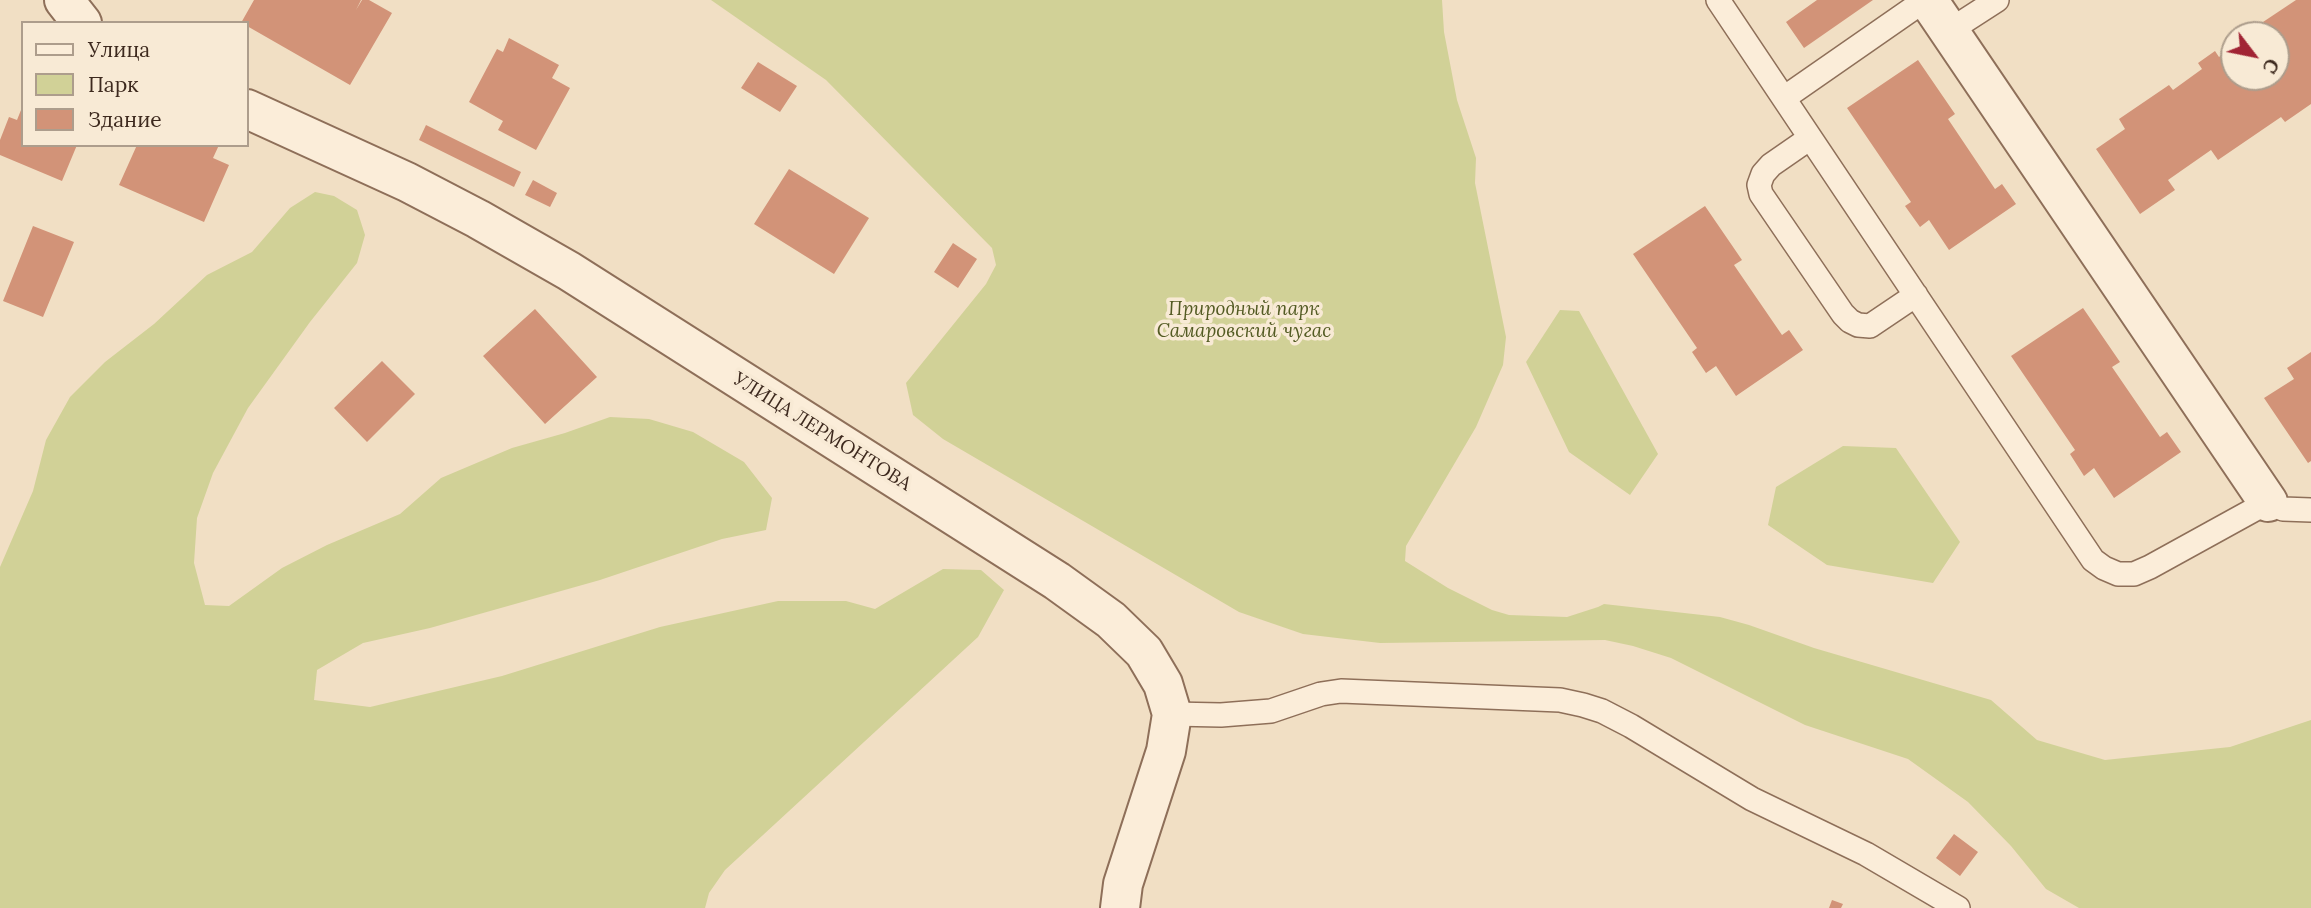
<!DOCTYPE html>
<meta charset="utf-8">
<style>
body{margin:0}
#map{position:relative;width:2311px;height:908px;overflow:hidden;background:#f1dfc4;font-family:Lora,serif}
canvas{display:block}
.legend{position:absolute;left:21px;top:21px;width:228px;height:126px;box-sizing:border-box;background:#f8ead5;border:2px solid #ad9d8c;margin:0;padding:9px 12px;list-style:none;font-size:21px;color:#3d291e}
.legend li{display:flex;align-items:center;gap:14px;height:35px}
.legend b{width:35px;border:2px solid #ad9d8c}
.north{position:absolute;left:2220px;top:21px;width:70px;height:70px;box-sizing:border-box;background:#f8ead5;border:2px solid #ad9d8c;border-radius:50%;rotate:122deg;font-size:19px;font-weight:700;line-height:28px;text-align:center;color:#3d291e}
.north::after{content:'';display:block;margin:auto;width:24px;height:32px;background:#a12434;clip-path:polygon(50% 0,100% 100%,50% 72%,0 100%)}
</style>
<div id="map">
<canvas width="2311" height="908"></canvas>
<ul class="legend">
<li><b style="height:9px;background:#fbedd9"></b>Улица</li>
<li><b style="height:19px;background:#d1d197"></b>Парк</li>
<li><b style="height:19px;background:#d29378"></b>Здание</li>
</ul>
<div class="north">С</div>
</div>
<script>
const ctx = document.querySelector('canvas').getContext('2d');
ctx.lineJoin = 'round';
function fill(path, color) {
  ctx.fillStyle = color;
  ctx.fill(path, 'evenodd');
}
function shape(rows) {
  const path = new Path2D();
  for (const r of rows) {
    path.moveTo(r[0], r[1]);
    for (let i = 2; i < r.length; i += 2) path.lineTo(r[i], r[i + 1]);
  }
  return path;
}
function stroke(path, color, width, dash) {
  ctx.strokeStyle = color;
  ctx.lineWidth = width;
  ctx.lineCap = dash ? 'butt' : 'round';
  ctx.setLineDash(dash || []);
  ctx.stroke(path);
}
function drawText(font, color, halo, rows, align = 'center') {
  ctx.font = font + ' Lora,serif';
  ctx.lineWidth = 7;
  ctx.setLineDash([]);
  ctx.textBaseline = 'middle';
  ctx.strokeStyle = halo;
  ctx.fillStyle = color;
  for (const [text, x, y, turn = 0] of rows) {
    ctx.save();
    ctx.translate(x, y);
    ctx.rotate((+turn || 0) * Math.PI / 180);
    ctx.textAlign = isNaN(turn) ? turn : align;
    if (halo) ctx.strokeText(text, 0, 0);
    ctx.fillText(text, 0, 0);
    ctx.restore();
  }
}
const green = shape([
 [711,0,1442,0,1444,32,1457,100,1476,158,1475,183,1506,337,1503,365,1476,427,1406,546,1405,561,1448,588,1492,610,1509,615,1567,617,1598,607,1604,604,1720,617,1749,625,1814,648,1991,700,2037,740,2105,760,2230,747,2311,720,2311,908,2079,908,2046,889,2011,846,1968,802,1908,759,1805,725,1671,658,1633,646,1605,640,1380,643,1303,634,1239,612,943,439,913,415,906,383,986,284,996,265,992,248,826,80],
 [315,192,334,196,357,210,365,235,357,263,310,322,248,408,213,473,197,518,194,563,205,605,229,606,282,568,327,545,400,514,441,478,512,448,565,433,610,417,649,419,693,432,744,462,772,498,766,530,722,539,600,580,430,628,363,643,317,670,314,700,370,707,502,676,660,627,778,601,846,601,875,609,943,569,981,570,1004,590,978,637,725,870,709,893,705,908,0,908,0,567,33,491,46,440,70,397,105,362,154,324,207,275,252,252,290,208],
 [1560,310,1579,311,1658,454,1630,495,1569,452,1526,362],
 [1843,446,1896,448,1960,542,1933,583,1827,565,1768,525,1776,487]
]);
const building = shape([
 [254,0,361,0,356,10,362,0,369,0,392,13,350,85,247,26,247,23,241,23],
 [1817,0,1873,0,1804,48,1786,22],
 [2296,0,2311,0,2311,104,2285,122,2281,117,2218,160,2211,150,2168,180,2175,190,2140,214,2096,149,2125,129,2119,119,2169,85,2173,90,2202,69,2198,63,2215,51,2219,57,2234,47,2234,77,2276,77,2276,35,2266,35,2270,33,2263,22],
 [509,38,559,65,552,78,570,88,536,150,498,130,503,121,469,102,497,49,503,52],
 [1918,60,1955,114,1948,119,1995,189,2002,184,2016,204,1949,250,1929,220,1920,227,1905,206,1911,202,1847,108],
 [758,62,797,86,780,112,741,88],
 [23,105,23,145,77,145,62,181,0,155,0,140,9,117,17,120],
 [426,125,521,172,514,187,419,140],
 [137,145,219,145,213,158,229,165,204,222,119,185],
 [789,169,869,218,834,274,754,224],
 [533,180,557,193,550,207,525,195],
 [1705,206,1742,260,1734,265,1782,335,1789,330,1803,350,1736,396,1716,366,1706,373,1692,352,1697,348,1633,254],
 [33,226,74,242,43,317,3,301],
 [953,243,977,259,958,288,934,272],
 [2083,308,2120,362,2112,367,2160,437,2167,432,2181,452,2114,498,2094,468,2084,476,2070,454,2075,450,2011,356],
 [535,309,597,377,545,424,483,356],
 [2311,352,2311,461,2308,463,2264,398,2294,379,2287,368],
 [382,361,415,394,367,442,334,408],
 [1954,834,1978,852,1960,876,1936,858],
 [1832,900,1843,904,1841,908,1829,908]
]);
const service = shape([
 [1718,0,2093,560,2104,568,2118,574,2134,574,2150,567,2268,502,2283,509,2311,510],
 [1949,31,1997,0],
 [1784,98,1925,0],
 [1810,138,1771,165,1763,174,1759,185,1761,194,1843,314,1850,321,1858,325,1870,326,1916,295],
 [1172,714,1221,715,1271,711,1321,694,1341,691,1560,700,1583,705,1602,711,1631,726,1752,799,1866,854,1958,908]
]);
const minor = shape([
 [64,0,82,23],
 [1928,0,2268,502],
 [247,109,407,182,478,219,569,271,1057,581,1111,620,1144,652,1163,684,1172,714,1166,751,1123,884,1120,908]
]);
const parkNames = [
 ["Природный парк",1244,310],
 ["Самаровский чугас",1244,332]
];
const streetNames = [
 ["УЛИЦА ЛЕРМОНТОВА",822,432,32]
];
fill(green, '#d1d197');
fill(building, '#d29378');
stroke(service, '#8e6f59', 26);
stroke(minor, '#8e6f59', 42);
stroke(service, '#fbedd9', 23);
stroke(minor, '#fbedd9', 38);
drawText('italic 19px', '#535b23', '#f8ead5', parkNames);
drawText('19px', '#3d291e', '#f8ead5', streetNames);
</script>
